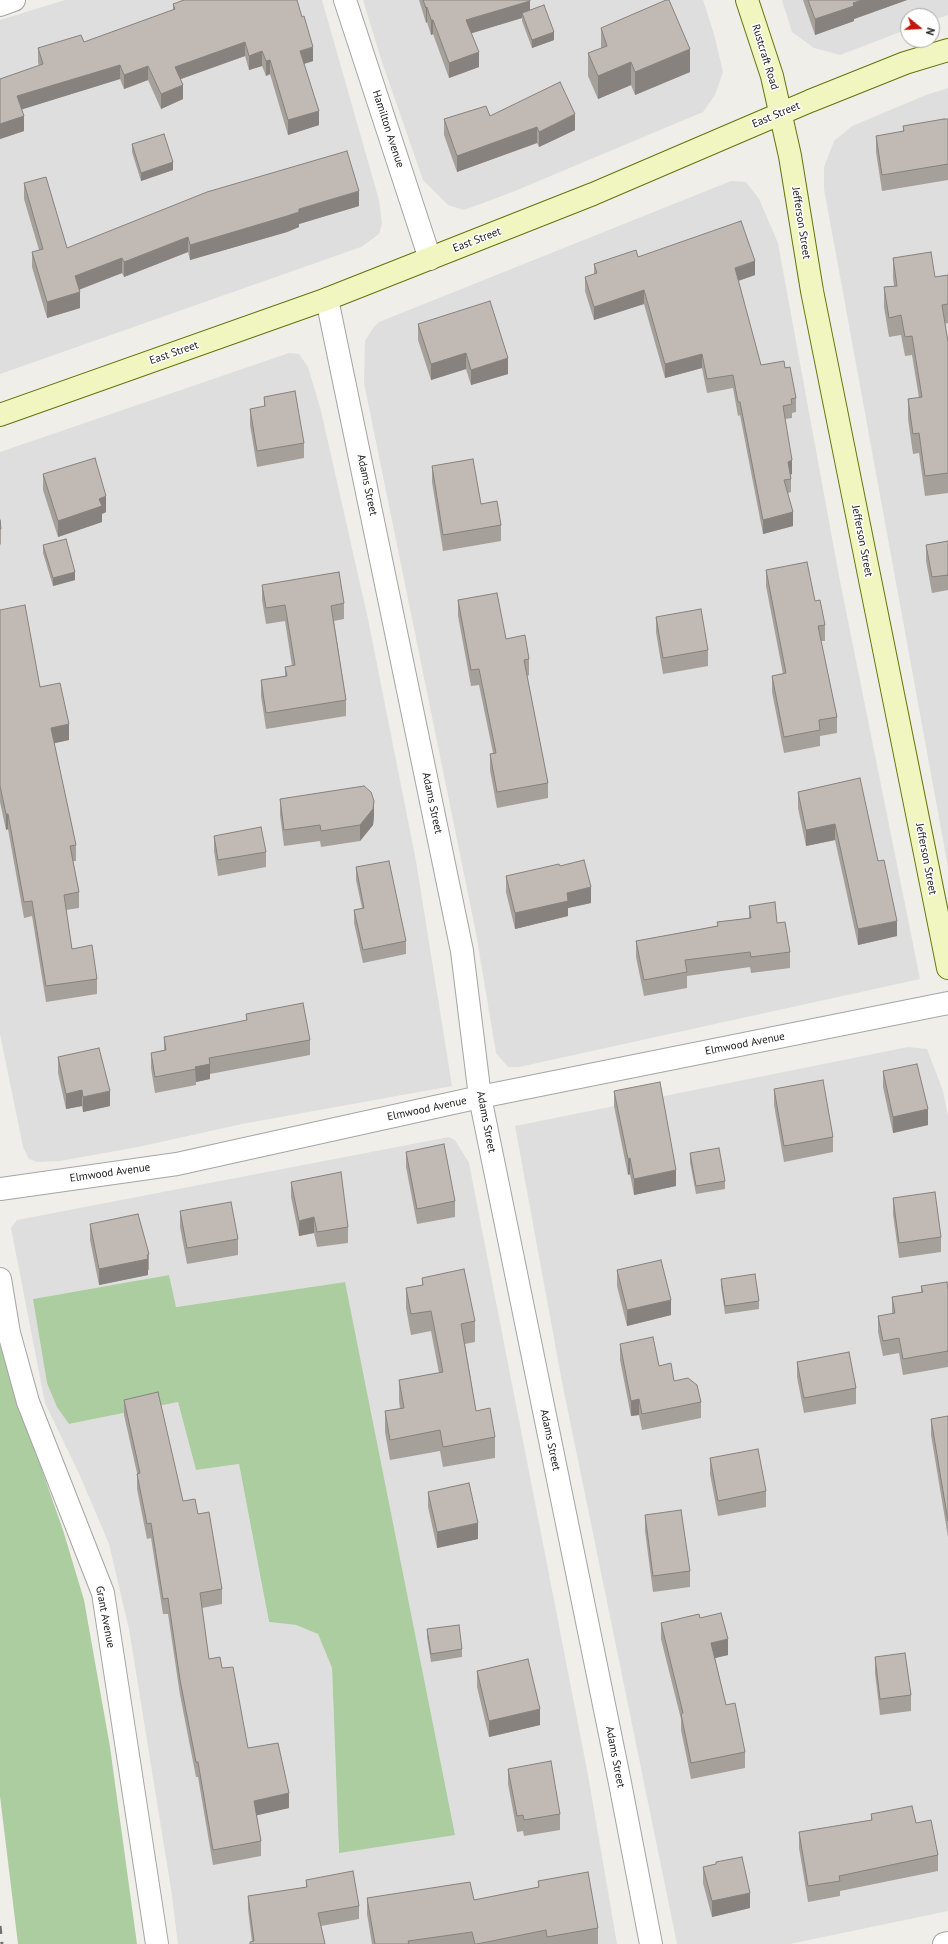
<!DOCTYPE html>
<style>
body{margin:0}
#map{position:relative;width:948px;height:1944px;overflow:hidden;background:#f0eee8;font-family:"PT Sans",sans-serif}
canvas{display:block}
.north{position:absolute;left:900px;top:8px;width:40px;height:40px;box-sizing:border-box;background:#fff;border:1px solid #a6a6a6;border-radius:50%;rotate:108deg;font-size:11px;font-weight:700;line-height:16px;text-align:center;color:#212121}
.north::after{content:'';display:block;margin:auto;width:14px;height:18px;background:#c4140d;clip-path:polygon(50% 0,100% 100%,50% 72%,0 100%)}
</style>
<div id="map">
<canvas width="948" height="1944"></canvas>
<div class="north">N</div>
</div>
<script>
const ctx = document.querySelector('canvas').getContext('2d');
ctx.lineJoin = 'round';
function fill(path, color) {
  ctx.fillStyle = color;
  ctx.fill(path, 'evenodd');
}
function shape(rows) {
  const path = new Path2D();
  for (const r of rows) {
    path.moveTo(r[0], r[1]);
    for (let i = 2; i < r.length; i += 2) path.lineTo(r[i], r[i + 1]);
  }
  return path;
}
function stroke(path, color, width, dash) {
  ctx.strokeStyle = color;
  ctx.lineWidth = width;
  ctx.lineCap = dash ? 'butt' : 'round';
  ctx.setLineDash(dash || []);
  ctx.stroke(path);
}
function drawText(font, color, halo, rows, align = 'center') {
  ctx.font = font + ' "PT Sans",sans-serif';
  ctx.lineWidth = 3;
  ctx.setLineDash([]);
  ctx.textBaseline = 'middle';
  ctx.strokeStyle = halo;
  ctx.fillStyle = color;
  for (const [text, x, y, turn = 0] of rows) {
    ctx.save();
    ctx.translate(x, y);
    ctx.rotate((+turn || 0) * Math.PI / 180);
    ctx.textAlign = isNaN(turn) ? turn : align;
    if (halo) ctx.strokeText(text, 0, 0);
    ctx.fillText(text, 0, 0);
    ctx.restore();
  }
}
const residential = shape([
 [65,0,322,0,379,200,382,224,379,234,361,247,0,374,0,20],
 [363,0,703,0,714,34,723,72,715,95,703,112,510,193,464,210,448,205,423,180,382,62],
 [782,0,948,0,948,15,932,21,932,16,908,16,908,29,840,55,814,48,792,32],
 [948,88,948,867,824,189,824,167,834,141,852,126,926,95],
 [731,181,746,182,759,199,778,243,839,576,920,979,519,1067,508,1067,496,1053,476,933,364,383,365,341,373,328,379,322],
 [289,353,299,354,308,367,321,411,368,619,416,861,452,1086,242,1124,138,1147,60,1161,38,1162,29,1159,23,1147,0,1034,0,452],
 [908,1047,927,1049,943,1091,948,1116,948,1911,790,1944,677,1944,562,1382,515,1126],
 [449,1137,455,1140,469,1163,588,1775,617,1944,178,1944,171,1889,129,1629,109,1544,81,1478,45,1403,11,1228,17,1220],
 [169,1275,175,1307,345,1282,339,1853,332,1668,318,1634,296,1625,269,1622,239,1464,196,1470,178,1402,69,1424,47,1383,34,1299]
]);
const forest = shape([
 [169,1275,176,1307,345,1282,455,1835,339,1853,332,1668,318,1634,296,1625,269,1622,239,1464,196,1470,178,1402,69,1424,57,1407,47,1383,33,1299],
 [0,1338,15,1393,63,1530,84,1600,110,1747,137,1944,18,1944,0,1796]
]);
const street = shape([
 [345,0,430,259],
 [0,5,14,0],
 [327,299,462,951,480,1097,620,1783,651,1944],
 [0,1189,177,1164,480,1097,948,1003],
 [0,1279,9,1333,28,1402,103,1593,157,1944],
 [944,1944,948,1943]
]);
const secondary = shape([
 [747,0,772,76,790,156,812,291,948,968],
 [0,415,327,299,593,194,810,101,905,63,948,50]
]);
const rail = shape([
 [0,1926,2,1944]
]);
const wall = shape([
 [419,0,530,0,530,10,554,40,532,48,522,21,522,18,471,33,479,67,449,78,433,34,431,35,427,22,426,23],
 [803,0,907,0,854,19,854,21,815,35],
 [173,4,313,61,304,64,319,125,288,135,270,74,266,76,262,66,249,70,245,56,181,79,183,99,161,109,148,80,124,89,120,79,22,109,24,131,0,139,0,79,39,66,38,62,38,48,84,42,173,10],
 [601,28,690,72,635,95,631,85,598,99,588,76,588,53,601,48],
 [490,116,575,130,539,147,537,143,457,172,444,135,444,119],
 [948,119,948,180,882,191,876,152,876,136,903,132,903,126],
 [132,144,173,170,141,181,132,152],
 [24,183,67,248,359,206,299,224,299,227,287,232,190,260,188,252,124,277,122,273,79,290,80,308,47,318,32,267,32,252,39,250,24,199],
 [638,257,755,275,738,281,761,365,785,368,796,398,796,412,792,413,792,418,785,419,792,474,790,475,791,479,791,492,788,493,793,526,763,534,740,415,738,416,733,388,707,393,702,368,665,378,644,304,594,320,585,291,585,277,594,274,594,264],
 [893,258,935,277,948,275,948,323,945,324,948,342,948,493,925,496,919,453,913,454,908,419,908,399,919,398,912,355,905,356,901,335,889,337,884,307,884,287,894,286,893,278],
 [418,324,508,374,471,385,466,369,431,380,418,340],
 [264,397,304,443,304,458,257,467,250,425,250,409,264,407],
 [432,466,481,504,501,525,501,541,443,551,432,482],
 [43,474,106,512,102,514,102,522,58,537,43,490],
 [0,520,1,529,1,544,0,545],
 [948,541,948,590,932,593,926,561,926,545],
 [43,545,75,580,53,586,43,553],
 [766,570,815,601,825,625,825,641,821,641,837,717,837,733,820,736,820,746,784,753,772,692,772,676,783,674,766,586],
 [262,585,344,603,344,619,334,621,346,700,346,716,266,729,261,696,261,680,285,676,285,667,292,666,285,621,266,624,262,600],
 [458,600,506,639,529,659,529,675,527,676,548,783,548,798,497,808,490,770,490,754,493,753,479,685,471,686,458,616],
 [0,610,69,740,54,743,76,845,76,861,73,861,79,892,79,908,66,910,72,949,97,979,97,994,46,1002,32,916,24,918,8,829,6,830,0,802],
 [656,617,708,650,708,666,663,674,656,632],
 [798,792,878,861,897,936,858,945,835,840,806,846,798,808],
 [280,799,374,816,373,825,360,841,321,847,320,841,284,846,280,815],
 [214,836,266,852,266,867,218,876,214,851],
 [560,866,591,903,568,908,568,916,515,929,506,892,506,876],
 [356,867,406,941,406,954,363,963,354,923,354,910,362,908,356,880],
 [749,906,777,923,790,952,790,968,751,973,750,967,687,976,687,988,644,996,636,957,636,941,717,926,717,922,749,918],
 [246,1014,310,1040,310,1055,210,1074,210,1079,196,1082,196,1085,155,1093,151,1068,151,1053,164,1050,164,1037,246,1021],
 [58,1057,110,1106,83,1112,82,1106,66,1109,58,1073],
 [883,1071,928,1125,893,1133,883,1087],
 [774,1089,833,1137,833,1152,784,1162,774,1105],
 [614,1091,676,1186,634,1195,630,1174,628,1175,614,1106],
 [406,1152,455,1201,455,1217,417,1224,406,1167],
 [690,1153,725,1181,725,1189,696,1194,690,1162],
 [291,1182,348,1227,348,1243,317,1247,314,1233,299,1236,291,1197],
 [893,1198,941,1237,941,1252,899,1258,893,1214],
 [180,1211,238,1239,238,1255,187,1264,180,1227],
 [90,1224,149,1254,149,1270,148,1270,148,1275,99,1285,90,1240],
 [617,1270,671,1315,627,1326,617,1286],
 [422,1278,475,1321,475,1342,465,1344,476,1411,495,1437,495,1458,443,1467,440,1451,390,1460,385,1432,385,1411,400,1409,399,1400,399,1380,439,1373,431,1331,411,1335,406,1308,406,1288,422,1285],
 [721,1279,759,1301,759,1309,725,1314,721,1287],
 [921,1286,948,1290,948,1367,903,1375,899,1353,883,1356,878,1332,878,1316,892,1314,892,1297,921,1292],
 [620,1344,659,1366,674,1381,701,1402,701,1418,642,1430,639,1415,631,1416,620,1360],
 [797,1362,856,1388,856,1404,804,1413,797,1377],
 [124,1400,183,1501,198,1514,222,1589,222,1604,202,1608,209,1659,222,1668,248,1748,289,1808,256,1815,261,1841,261,1856,213,1865,198,1777,196,1777,180,1695,168,1614,163,1614,151,1538,147,1539,137,1489,137,1473,124,1415],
 [948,1416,948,1537,931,1435,931,1419],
 [710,1458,766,1491,766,1507,718,1516,710,1474],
 [428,1492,478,1539,437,1548,428,1507],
 [645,1515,690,1571,690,1587,653,1592,645,1531],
 [700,1618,728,1655,715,1658,726,1705,745,1752,745,1768,691,1779,681,1730,681,1719,661,1639,661,1623],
 [427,1629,462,1649,462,1657,431,1662,427,1637],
 [875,1657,911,1695,911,1711,880,1715,875,1673],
 [477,1671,540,1725,489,1737,477,1687],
 [508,1769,560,1814,560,1830,524,1836,523,1831,517,1832,508,1784],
 [871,1814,916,1823,938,1855,938,1871,840,1891,840,1896,808,1902,799,1848,799,1832,871,1820],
 [716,1862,750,1908,712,1917,703,1883,703,1867,716,1864],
 [306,1880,359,1906,359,1919,321,1926,325,1944,250,1944,250,1942,252,1942,248,1909,248,1896,306,1888],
 [538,1881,598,1928,598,1944,372,1944,367,1914,367,1898,474,1900,538,1887]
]);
const shadedWall = shape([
 [862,0,907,0,854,19,854,21,815,35,815,19],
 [530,1,530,15,522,13,522,18,466,35,466,20],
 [427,7,427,22,426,23,426,8],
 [431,20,433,20,433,34,431,35],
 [554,32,554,40,532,48,532,40],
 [245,42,245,56,175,81,175,67],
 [313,47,313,61,300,65,300,51],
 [690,49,690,72,635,95,635,72],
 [262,51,262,66,249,70,249,56],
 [479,52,479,67,449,78,449,63],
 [270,60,270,74,266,76,266,61],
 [631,62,631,85,598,99,598,76],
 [120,65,120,79,17,111,17,96],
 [148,66,148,80,124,89,124,75],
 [183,85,183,99,161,109,161,94],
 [319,111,319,125,288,135,288,120],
 [575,114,575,130,539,147,539,132],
 [24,116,24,131,0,139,0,124],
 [537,127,537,143,457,172,457,156],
 [173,162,173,170,141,181,141,173],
 [359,191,359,206,299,224,299,227,287,232,190,260,190,245,299,209],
 [188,237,188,252,124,277,124,262],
 [122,258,122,273,75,291,75,276],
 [755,261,755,275,735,282,735,268],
 [644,290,644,304,594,320,594,307],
 [80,292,80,308,47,318,47,302],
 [466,353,466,369,431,380,431,364],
 [702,354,702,368,665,378,665,364],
 [508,358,508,374,471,385,471,370],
 [792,460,792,474,788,475,788,462],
 [106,496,106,512,102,514,102,522,58,537,58,521,99,499],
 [793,512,793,526,763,534,763,520],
 [75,572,75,580,53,586,53,578],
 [69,724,69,740,51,744,51,728],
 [374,801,374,816,373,825,360,841,360,825],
 [6,814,8,814,8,829,6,830],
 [835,824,835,840,806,846,806,830],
 [591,887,591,903,568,908,568,916,515,929,515,913,567,893],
 [897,921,897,936,858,945,858,929],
 [210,1064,210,1079,196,1082,195,1067],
 [82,1090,82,1106,66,1109,66,1094],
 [110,1091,110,1106,83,1112,83,1097],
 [928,1109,928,1125,893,1133,893,1117],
 [630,1158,630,1174,628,1175,628,1159],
 [676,1170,676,1186,634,1195,634,1179],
 [314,1217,314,1233,299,1236,299,1221],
 [148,1259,148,1275,99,1285,99,1269],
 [671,1300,671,1315,627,1326,627,1310],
 [639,1399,639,1415,631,1416,631,1401],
 [478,1523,478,1539,437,1548,437,1532],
 [728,1639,728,1655,711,1659,711,1643],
 [540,1709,540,1725,489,1737,489,1721],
 [289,1793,289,1808,254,1816,254,1801],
 [750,1893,750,1908,712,1917,712,1901]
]);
const building = shape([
 [184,0,297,0,302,17,304,16,313,47,300,51,319,111,288,120,270,60,266,61,262,51,249,56,245,42,175,67,183,85,161,94,148,66,124,75,120,65,17,96,24,116,0,124,0,79,43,64,38,48,81,35,84,42,175,9,173,4,184,0],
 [423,0,530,0,530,1,466,20,479,52,449,63,433,20,431,20,427,7,426,8,423,0],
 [666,0,669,0,690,49,635,72,631,62,598,76,588,53,607,46,601,28,666,0],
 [808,0,862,0,853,3,854,6,815,19,808,0],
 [544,5,554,32,532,40,522,13,544,5],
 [560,82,575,114,539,132,537,127,457,156,444,119,486,106,490,116,560,82],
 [944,119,948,119,948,164,882,175,876,136,904,131,903,126,944,119],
 [164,134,173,162,141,173,132,144,164,134],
 [347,151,359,191,299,209,299,212,287,216,190,245,188,237,124,262,122,258,75,276,80,292,47,302,32,252,43,249,24,183,46,177,67,248,207,192,347,151],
 [741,221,755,261,735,268,761,365,784,361,785,368,790,367,796,398,791,399,792,404,783,406,792,460,788,462,791,479,784,480,793,512,763,520,740,402,738,402,733,375,707,379,702,354,665,364,644,290,594,307,585,277,597,273,594,264,636,250,638,257,741,221],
 [931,252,935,277,948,275,948,304,942,305,948,342,948,473,925,476,919,433,913,434,908,399,922,397,912,336,905,337,901,315,889,318,884,287,897,286,893,258,931,252],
 [490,301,508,358,471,370,466,353,431,364,418,324,490,301],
 [295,391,304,443,257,451,250,409,265,406,264,397,295,391],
 [95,458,106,496,99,499,102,506,58,521,43,474,95,458],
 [473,459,481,504,497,501,501,525,443,535,432,466,473,459],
 [0,520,1,529,0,529,0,520],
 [66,539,75,572,53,578,43,545,66,539],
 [948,541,948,575,932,577,926,545,948,541],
 [807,562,815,601,820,600,825,625,818,626,837,717,819,720,820,730,784,737,772,676,786,673,766,570,807,562],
 [339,572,344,603,331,606,346,700,266,713,261,680,287,676,285,667,295,665,285,605,266,608,262,585,339,572],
 [497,593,506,639,525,635,529,659,524,660,548,783,497,792,490,754,496,753,479,669,471,670,458,600,497,593],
 [25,605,40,687,60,683,69,724,51,728,76,845,70,846,79,892,64,895,72,949,92,945,97,979,46,986,32,901,24,902,8,814,6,814,0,786,0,610,25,605],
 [701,609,708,650,663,658,656,617,701,609],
 [860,778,878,861,884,860,897,921,858,929,835,824,806,830,798,792,860,778],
 [364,786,371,792,374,801,373,809,360,825,321,831,320,825,284,830,280,799,364,786],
 [261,827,266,852,218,860,214,836,261,827],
 [584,860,591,887,567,893,568,901,515,913,506,876,559,864,560,866,584,860],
 [389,861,406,941,363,950,354,910,364,908,356,867,389,861],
 [775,902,777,923,785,922,790,952,751,957,750,952,685,960,687,972,644,980,636,941,718,926,717,922,751,918,749,906,775,902],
 [303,1003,310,1040,209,1058,210,1064,195,1067,196,1069,155,1077,151,1053,166,1050,164,1037,247,1020,246,1014,303,1003],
 [99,1048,110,1091,83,1097,82,1090,66,1094,58,1057,99,1048],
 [917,1064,928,1109,893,1117,883,1071,917,1064],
 [823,1080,833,1137,784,1146,774,1089,823,1080],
 [660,1082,676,1170,634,1179,630,1158,628,1159,614,1091,660,1082],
 [444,1144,455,1201,417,1209,406,1152,444,1144],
 [719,1148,725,1181,696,1186,690,1153,719,1148],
 [341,1172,348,1227,317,1232,314,1217,299,1221,291,1182,341,1172],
 [935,1192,941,1237,899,1243,893,1198,935,1192],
 [231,1202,238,1239,187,1248,180,1211,231,1202],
 [138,1214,149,1254,147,1255,148,1259,99,1269,90,1224,138,1214],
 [661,1260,671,1300,627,1310,617,1270,661,1260],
 [464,1269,475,1321,461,1324,476,1411,490,1408,495,1437,443,1447,440,1430,390,1440,385,1411,404,1408,399,1380,443,1372,431,1311,411,1314,406,1288,423,1285,422,1278,464,1269],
 [755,1274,759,1301,725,1306,721,1279,755,1274],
 [947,1282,948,1290,948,1351,903,1359,899,1338,883,1341,878,1316,895,1313,892,1297,923,1292,921,1286,947,1282],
 [653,1337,659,1366,671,1363,674,1381,688,1378,697,1385,701,1402,642,1414,639,1399,631,1401,620,1344,653,1337],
 [849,1352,856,1388,804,1398,797,1362,849,1352],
 [158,1392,183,1501,195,1499,198,1514,209,1512,222,1589,200,1593,209,1659,220,1657,222,1668,233,1667,248,1748,278,1743,289,1793,254,1801,261,1841,213,1850,198,1762,196,1762,180,1680,168,1598,163,1599,151,1523,147,1524,137,1474,140,1473,124,1400,158,1392],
 [948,1416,948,1521,931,1419,948,1416],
 [758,1449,766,1491,718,1501,710,1458,758,1449],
 [469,1483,478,1523,437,1532,428,1492,469,1483],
 [681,1510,690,1571,653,1576,645,1515,681,1510],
 [721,1613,728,1639,711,1643,726,1705,735,1703,745,1752,691,1763,681,1714,683,1713,661,1623,699,1614,700,1618,721,1613],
 [459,1625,462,1649,431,1654,427,1629,459,1625],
 [905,1653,911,1695,880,1699,875,1657,905,1653],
 [528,1659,540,1709,489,1721,477,1671,528,1659],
 [551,1761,560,1814,524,1820,523,1815,517,1816,508,1769,551,1761],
 [912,1806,916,1823,931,1820,938,1855,839,1876,840,1881,808,1886,799,1832,872,1820,871,1814,912,1806],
 [742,1857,750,1893,712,1901,703,1867,716,1864,716,1862,742,1857],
 [353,1871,359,1906,318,1913,325,1944,250,1944,250,1942,254,1941,248,1896,307,1887,306,1880,353,1871],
 [588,1872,598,1928,547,1937,546,1930,477,1944,475,1944,472,1932,408,1941,409,1944,375,1944,367,1898,470,1882,474,1900,539,1887,538,1881,588,1872]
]);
const streetNames = [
 ["Rustcraft Road",765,57,73],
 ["East Street",776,115,-23],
 ["Hamilton Avenue",388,129,72],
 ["Jefferson Street",801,223,81],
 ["East Street",477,240,-21],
 ["East Street",174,353,-19],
 ["Adams Street",367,485,78],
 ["Jefferson Street",862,541,79],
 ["Adams Street",432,803,78],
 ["Jefferson Street",926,859,79],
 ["Elmwood Avenue",745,1044,-11],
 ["Elmwood Avenue",427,1109,-12],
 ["Adams Street",486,1122,79],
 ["Elmwood Avenue",110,1173,-8],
 ["Adams Street",550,1440,78],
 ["Grant Avenue",105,1617,79],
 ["Adams Street",615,1757,79]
];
fill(residential, '#dfdede');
fill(forest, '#abcda0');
stroke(street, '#a5a5a5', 24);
stroke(secondary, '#64730c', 24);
stroke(street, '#fff', 22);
stroke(secondary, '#f1f6c0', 22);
stroke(rail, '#6f6f6f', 3, [8, 8]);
fill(wall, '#a6a09b');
fill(shadedWall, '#87827e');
fill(building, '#c1bab4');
stroke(building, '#87827e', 1);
drawText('11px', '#212121', '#fff', streetNames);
</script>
